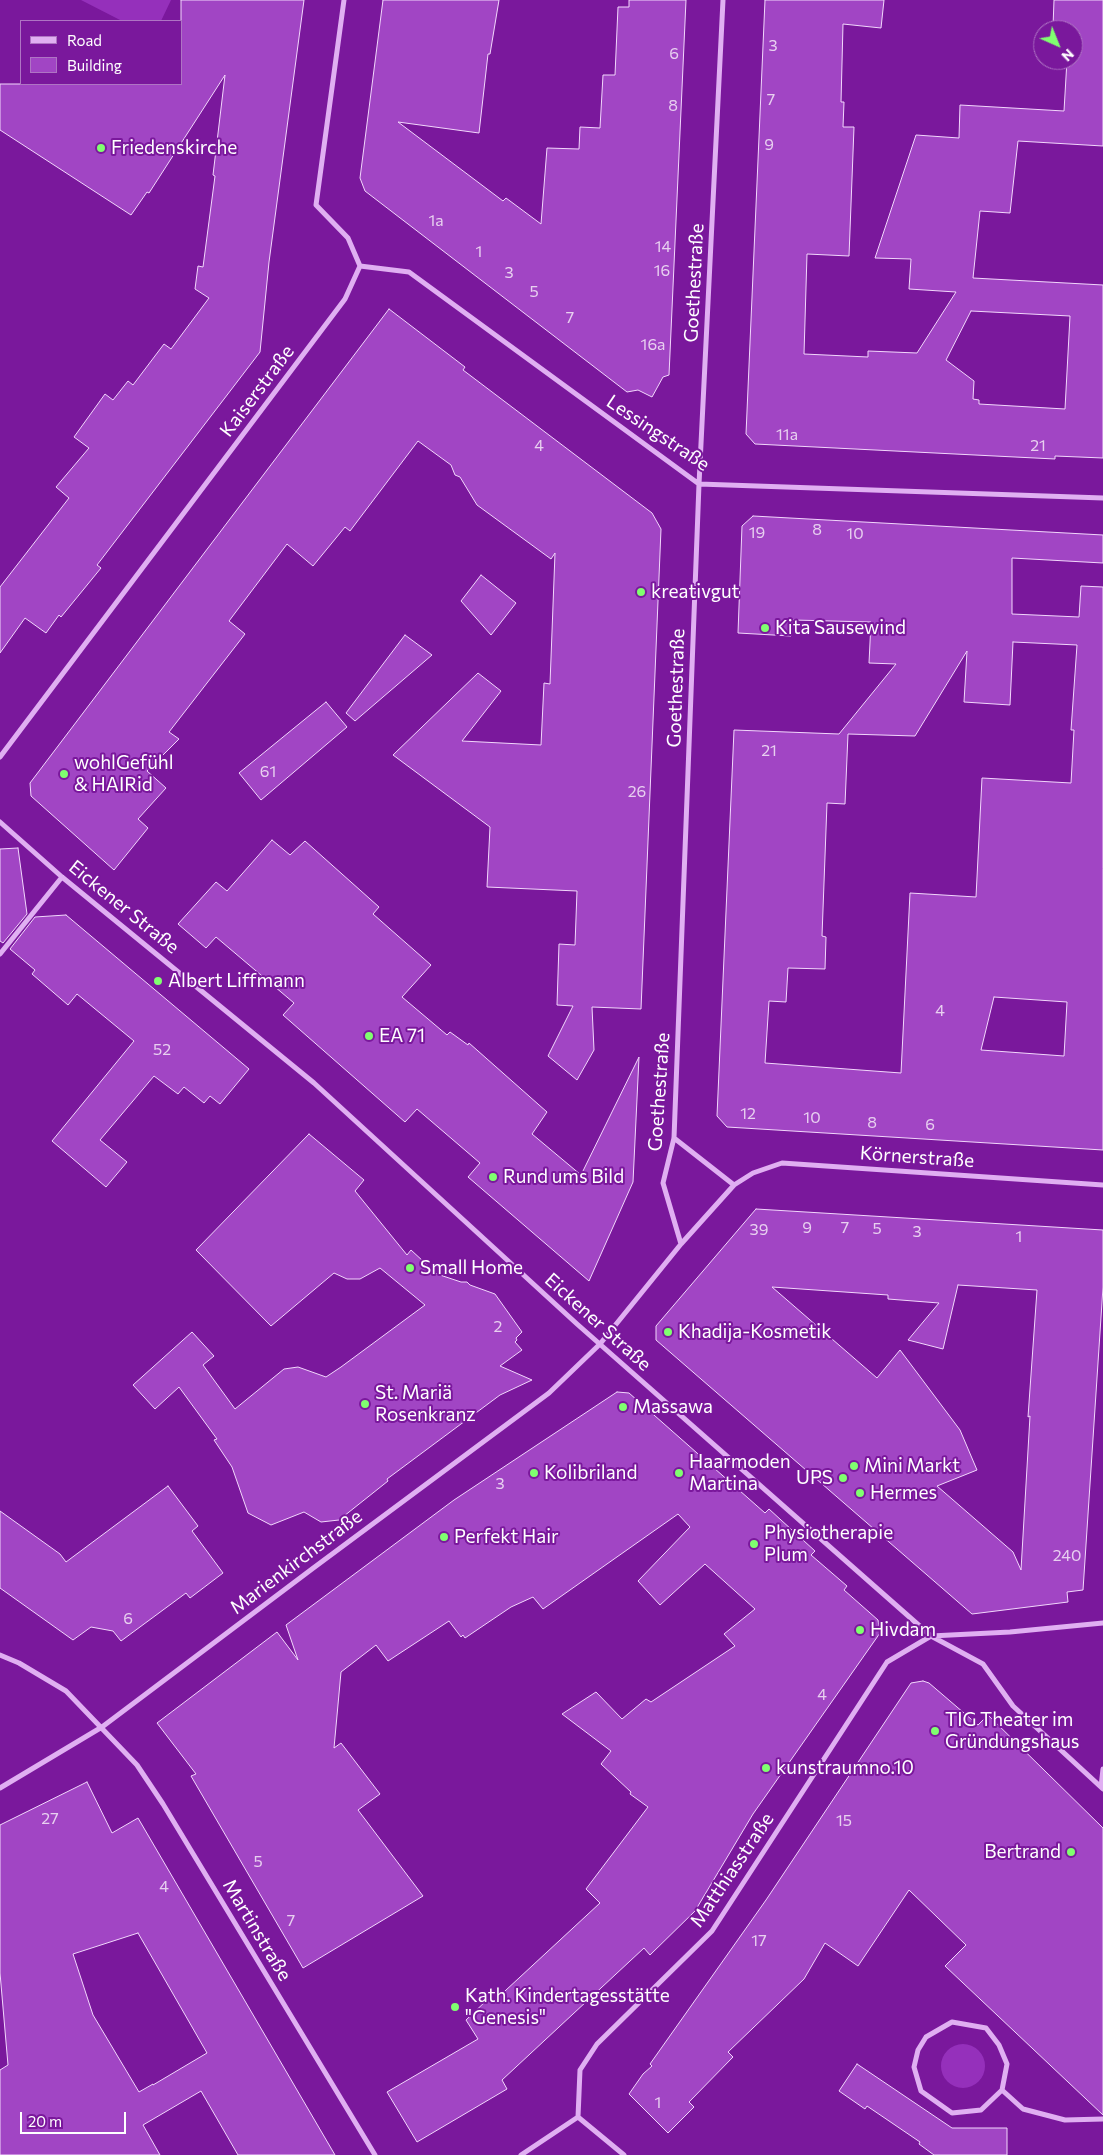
<!DOCTYPE html>
<meta charset="utf-8">
<style>
body{margin:0}
#map{position:relative;width:1103px;height:2155px;overflow:hidden;background:#7a189c;font-family:Commissioner,sans-serif}
canvas{display:block}
.legend{position:absolute;left:20px;top:20px;width:162px;height:65px;box-sizing:border-box;background:#7a189c;border:1px solid #af74c4;margin:0;padding:6px 9px;list-style:none;font-size:15px;color:#fff}
.legend li{display:flex;align-items:center;gap:10px;height:25px}
.legend b{width:25px;border:1px solid #af74c4}
.north{position:absolute;left:1033px;top:20px;width:50px;height:50px;box-sizing:border-box;background:#7a189c;border:1px solid #af74c4;border-radius:50%;rotate:136deg;font-size:14px;font-weight:700;line-height:20px;text-align:center;color:#fff}
.north::after{content:'';display:block;margin:auto;width:18px;height:22px;background:#80ff70;clip-path:polygon(50% 0,100% 100%,50% 72%,0 100%)}
.scale{position:absolute;left:20px;top:2112px;width:106px;height:22px;box-sizing:border-box;border:2px solid #fff;border-top:0;padding-left:6px;font-size:15px;line-height:18px;white-space:nowrap;color:#fff;-webkit-text-stroke:4px #7a189c;paint-order:stroke}
</style>
<div id="map">
<canvas width="1103" height="2155"></canvas>
<ul class="legend">
<li><b style="height:6px;background:#e0aff2"></b>Road</li>
<li><b style="height:14px;background:#a145c4"></b>Building</li>
</ul>
<div class="north">N</div>
<div class="scale">20 m</div>
</div>
<script>
const ctx = document.querySelector('canvas').getContext('2d');
ctx.lineJoin = 'round';
function fill(path, color) {
  ctx.fillStyle = color;
  ctx.fill(path, 'evenodd');
}
function shape(rows) {
  const path = new Path2D();
  for (const r of rows) {
    if (r.length === 3) {
      path.moveTo(r[0] + r[2], r[1]);
      path.arc(r[0], r[1], r[2], 0, 2 * Math.PI);
      continue;
    }
    path.moveTo(r[0], r[1]);
    for (let i = 2; i < r.length; i += 2) path.lineTo(r[i], r[i + 1]);
  }
  return path;
}
function stroke(path, color, width, dash) {
  ctx.strokeStyle = color;
  ctx.lineWidth = width;
  ctx.lineCap = dash ? 'butt' : 'round';
  ctx.setLineDash(dash || []);
  ctx.stroke(path);
}
function drawText(font, color, halo, rows, align = 'center') {
  ctx.font = font + ' Commissioner,sans-serif';
  ctx.lineWidth = 4;
  ctx.setLineDash([]);
  ctx.textBaseline = 'middle';
  ctx.strokeStyle = halo;
  ctx.fillStyle = color;
  for (const [text, x, y, turn = 0] of rows) {
    ctx.save();
    ctx.translate(x, y);
    ctx.rotate((+turn || 0) * Math.PI / 180);
    ctx.textAlign = isNaN(turn) ? turn : align;
    if (halo) ctx.strokeText(text, 0, 0);
    ctx.fillText(text, 0, 0);
    ctx.restore();
  }
}
const green = shape([
 [81,0,171,0,161,21,122,21],
 [963,2066,22]
]);
const building = shape([
 [181,0,304,0,269,262,260,352,97,565,101,568,61,617,59,615,46,633,25,618,0,653,0,587,69,498,56,487,89,448,74,437,105,394,113,400,128,381,133,385,164,344,171,349,209,298,195,289,198,266,203,267,215,176,213,175,225,75,149,193,147,192,131,215,0,130,0,84,181,84,181,0],
 [383,0,499,0,490,54,488,54,479,133,398,122,503,201,506,198,541,224,547,148,579,149,580,127,600,128,603,75,615,75,618,7,629,7,629,0,686,0,669,375,663,377,652,397,638,390,627,392,365,191,360,178,383,0],
 [765,0,884,0,881,28,843,24,841,102,844,102,843,127,854,127,849,256,807,254,804,354,868,357,868,351,917,353,956,292,909,289,911,259,875,258,916,135,959,138,960,105,1064,111,1067,60,1073,60,1073,30,1068,30,1068,27,1053,27,1054,0,1103,0,1103,146,1018,141,1010,213,980,211,973,278,1103,285,1103,458,1055,456,1055,459,755,444,746,434,765,0],
 [971,311,1070,316,1065,409,979,404,979,400,973,399,974,381,946,360,971,311],
 [389,309,465,367,463,370,652,513,661,529,641,1009,592,1007,594,1050,577,1080,548,1056,573,1006,557,1005,559,944,575,945,577,891,487,887,490,827,393,755,478,673,501,691,462,741,541,745,544,683,550,684,555,553,551,559,477,505,460,477,455,475,451,465,418,441,350,531,345,527,313,566,287,544,229,621,245,634,169,732,179,739,147,771,166,788,138,819,148,828,114,870,31,796,30,783,389,309],
 [753,516,1103,535,1103,563,1012,558,1012,614,1079,617,1081,586,1103,587,1103,1150,727,1127,717,1116,734,730,839,734,896,664,869,663,871,622,793,620,791,636,738,633,742,526,753,516],
 [1013,642,1077,645,1071,730,1074,730,1071,783,982,778,976,897,910,893,901,1073,765,1063,769,1001,786,1002,788,968,825,969,826,937,822,936,827,803,845,804,848,734,915,736,967,651,964,702,1010,705,1013,642],
 [994,997,1067,1002,1064,1056,981,1050,994,997],
 [481,575,516,603,491,635,461,601,481,575],
 [405,635,432,655,355,721,346,713,405,635],
 [326,702,347,727,261,800,239,773,326,702],
 [272,840,290,855,305,841,379,907,373,914,431,965,402,997,447,1035,450,1032,468,1045,469,1043,547,1112,532,1134,581,1175,639,1057,633,1182,589,1281,468,1177,480,1163,417,1109,405,1122,283,1015,294,1003,216,937,206,948,178,924,216,882,227,891,272,840],
 [18,848,27,914,3,943,0,941,0,849,18,848],
 [66,915,249,1069,220,1104,210,1096,204,1103,184,1087,178,1094,154,1076,100,1140,127,1162,106,1187,52,1141,134,1041,77,994,68,1005,32,974,35,970,10,949,35,917,66,915],
 [309,1134,364,1180,355,1191,407,1255,411,1250,437,1274,461,1282,467,1282,470,1285,495,1294,522,1332,516,1338,517,1340,515,1342,522,1350,500,1366,532,1380,500,1395,387,1479,388,1481,339,1520,321,1522,304,1512,271,1525,248,1513,232,1467,214,1440,217,1439,179,1387,155,1409,133,1385,192,1332,214,1356,203,1365,235,1409,284,1369,298,1367,326,1377,341,1367,425,1305,380,1268,360,1279,347,1279,334,1273,271,1326,196,1250,309,1134],
 [756,1209,1103,1230,1103,1287,1083,1590,1067,1592,1068,1602,972,1614,656,1340,656,1326,756,1209],
 [958,1285,1037,1290,1028,1417,1030,1416,1021,1570,1013,1552,937,1486,977,1470,960,1430,900,1350,877,1378,772,1287,888,1295,888,1299,939,1303,908,1340,943,1349,958,1285],
 [617,1392,629,1393,765,1513,769,1509,815,1551,811,1555,847,1586,844,1590,878,1620,880,1633,753,1814,695,1911,650,1955,644,1948,502,2080,507,2089,417,2142,387,2092,478,2039,466,2020,488,1999,492,2003,600,1903,586,1889,648,1807,630,1794,631,1792,601,1764,611,1751,562,1714,596,1692,622,1719,646,1699,651,1702,735,1646,724,1634,755,1609,705,1564,660,1605,638,1581,690,1527,678,1514,543,1609,533,1597,511,1607,465,1638,463,1635,461,1637,449,1621,388,1661,376,1645,341,1672,334,1748,341,1743,380,1794,358,1810,423,1896,303,1968,191,1776,196,1774,157,1723,277,1632,298,1660,286,1625,454,1500,617,1392],
 [168,1486,198,1526,192,1531,223,1573,190,1598,186,1593,121,1641,113,1631,91,1627,73,1640,0,1588,0,1511,60,1554,66,1562,168,1486],
 [923,1681,929,1683,978,1725,988,1715,1103,1828,1103,2115,945,1966,966,1945,909,1890,858,1966,825,1943,804,1979,728,2052,733,2057,689,2102,694,2107,668,2133,629,2094,643,2074,652,2066,650,2064,766,1900,911,1683,923,1681],
 [87,1782,112,1833,138,1818,335,2155,238,2155,201,2091,143,2125,160,2155,0,2155,0,2070,8,2065,0,1973,0,1825,87,1782],
 [138,1933,207,2053,153,2085,153,2084,139,2092,93,2015,73,1954,138,1933],
 [857,2064,952,2128,1007,2128,1007,2155,934,2155,919,2144,920,2142,867,2106,865,2109,839,2091,857,2064]
]);
const street = shape([
 [360,266,409,272,699,484,1103,498],
 [0,757,345,299,360,266,348,238,316,205,344,0],
 [0,822,62,877,314,1083,577,1324,931,1636,983,1664,1013,1706,1103,1789],
 [0,954,62,877],
 [674,1138,734,1185],
 [681,1244,663,1183,674,1138,699,484,723,0],
 [0,1655,19,1663,66,1691,137,1765,163,1804,375,2155],
 [1101,1787,1103,1769],
 [0,1788,102,1727,312,1569,549,1393,600,1344,681,1244,734,1185,753,1173,782,1163,1103,1185],
 [952,2022,986,2028,999,2045,1007,2064,1002,2090,981,2110,952,2113,921,2091,914,2067,918,2050,926,2037,952,2022],
 [1002,2090,1023,2109,1065,2120,1103,2119],
 [578,2117,580,2070,597,2044,712,1931,887,1662,931,1636,1010,1632,1103,1623],
 [578,2117,624,2155],
 [521,2155,578,2117]
]);
const markers = [
 [101,148,5,"#80ff70"],
 [641,592,5,"#80ff70"],
 [765,628,5,"#80ff70"],
 [64,774,5,"#80ff70"],
 [158,981,5,"#80ff70"],
 [369,1036,5,"#80ff70"],
 [493,1177,5,"#80ff70"],
 [410,1268,5,"#80ff70"],
 [668,1332,5,"#80ff70"],
 [365,1404,5,"#80ff70"],
 [623,1407,5,"#80ff70"],
 [854,1466,5,"#80ff70"],
 [534,1473,5,"#80ff70"],
 [679,1473,5,"#80ff70"],
 [843,1478,5,"#80ff70"],
 [860,1493,5,"#80ff70"],
 [444,1537,5,"#80ff70"],
 [754,1544,5,"#80ff70"],
 [860,1630,5,"#80ff70"],
 [935,1731,5,"#80ff70"],
 [766,1768,5,"#80ff70"],
 [1071,1852,5,"#80ff70"],
 [455,2007,5,"#80ff70"]
];
const numberNames = [
 ["3",773,46],
 ["6",674,54],
 ["7",771,100],
 ["8",673,106],
 ["9",769,145],
 ["1a",436,221],
 ["14",663,247],
 ["1",479,252],
 ["16",662,271],
 ["3",509,273],
 ["5",534,292],
 ["7",570,318],
 ["16a",653,345],
 ["11a",787,435],
 ["4",539,446],
 ["21",1038,446],
 ["8",817,530],
 ["19",757,533],
 ["10",855,534],
 ["21",769,751],
 ["61",268,772],
 ["26",637,792],
 ["4",940,1011],
 ["52",162,1050],
 ["12",748,1114],
 ["10",812,1118],
 ["8",872,1123],
 ["6",930,1125],
 ["9",807,1228],
 ["7",845,1228],
 ["5",877,1229],
 ["39",759,1230],
 ["3",917,1232],
 ["1",1019,1237],
 ["2",498,1327],
 ["3",500,1484],
 ["240",1067,1556],
 ["6",128,1619],
 ["4",822,1695],
 ["27",50,1819],
 ["15",844,1821],
 ["5",258,1862],
 ["4",164,1887],
 ["7",291,1921],
 ["17",759,1941],
 ["1",658,2103]
];
const poiNames = [
 ["Friedenskirche",111,148],
 ["kreativgut",651,592],
 ["Kita Sausewind",775,628],
 ["wohlGefühl",74,763],
 ["& HAIRid",74,785],
 ["Albert Liffmann",168,981],
 ["EA 71",379,1036],
 ["Rund ums Bild",503,1177],
 ["Small Home",420,1268],
 ["Khadija-Kosmetik",678,1332],
 ["St. Mariä",375,1393],
 ["Rosenkranz",375,1415],
 ["Massawa",633,1407],
 ["Haarmoden",689,1462],
 ["Martina",689,1484],
 ["Mini Markt",864,1466],
 ["Kolibriland",544,1473],
 ["UPS",833,1478,"right"],
 ["Hermes",870,1493],
 ["Physiotherapie",764,1533],
 ["Plum",764,1555],
 ["Perfekt Hair",454,1537],
 ["Hivdam",870,1630],
 ["TIG Theater im",945,1720],
 ["Gründungshaus",945,1742],
 ["kunstraumno.10",776,1768],
 ["Bertrand",1061,1852,"right"],
 ["Kath. Kindertagesstätte",465,1996],
 ["\"Genesis\"",465,2018]
];
const streetNames = [
 ["Goethestraße",694,283,-87],
 ["Kaiserstraße",257,391,-53],
 ["Lessingstraße",658,433,34],
 ["Goethestraße",676,688,-88],
 ["Eickener Straße",124,907,39],
 ["Goethestraße",659,1092,-86],
 ["Körnerstraße",917,1157,4],
 ["Eickener Straße",598,1322,42],
 ["Marienkirchstraße",296,1562,-37],
 ["Matthiasstraße",732,1870,-56],
 ["Martinstraße",257,1930,59]
];
fill(green, '#9530bb');
fill(building, '#a145c4');
stroke(building, '#f2d7fc', 1);
stroke(street, '#e0aff2', 5);
for (const [x, y, r, color] of markers) {
  const dot = new Path2D();
  dot.arc(x, y, r, 0, 2 * Math.PI);
  ctx.fillStyle = color;
  ctx.fill(dot);
  stroke(dot, '#7a189c', 2);
}
drawText('16px', '#e8d0f0', null, numberNames);
drawText('19px', '#fff', '#7a189c', poiNames, 'left');
drawText('19px', '#fff', '#7a189c', streetNames);
</script>
